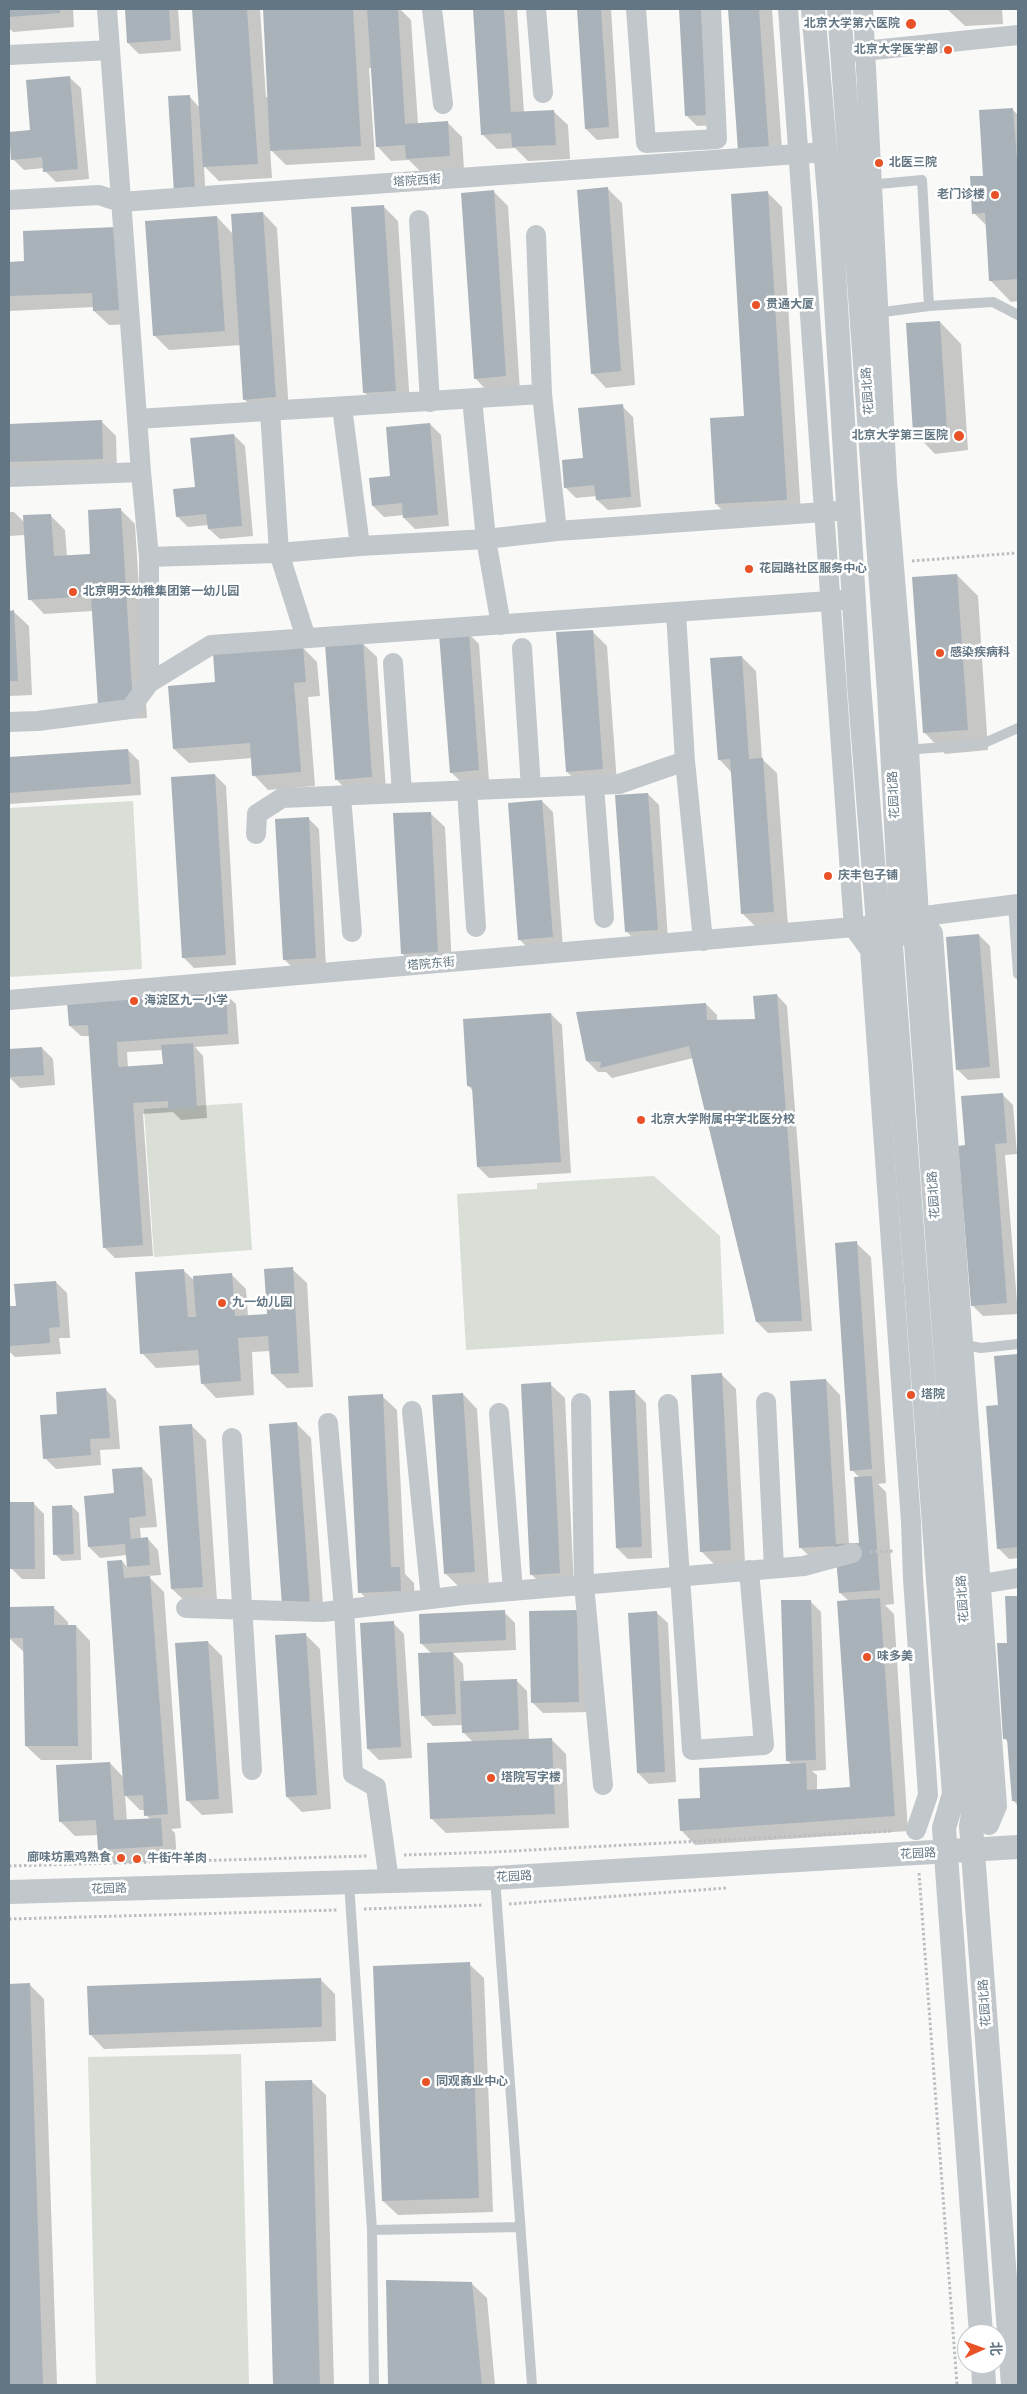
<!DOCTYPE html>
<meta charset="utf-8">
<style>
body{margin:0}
#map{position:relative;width:1027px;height:2394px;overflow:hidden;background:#f9f9f7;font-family:"PT Sans","Noto Sans SC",sans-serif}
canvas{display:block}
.frame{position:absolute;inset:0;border:10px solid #637683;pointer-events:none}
.north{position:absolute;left:957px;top:2324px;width:50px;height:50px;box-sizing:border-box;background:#fff;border:1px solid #c1c8cd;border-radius:50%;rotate:88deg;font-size:14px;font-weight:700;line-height:20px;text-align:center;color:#637683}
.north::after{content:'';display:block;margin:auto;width:18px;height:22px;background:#e95127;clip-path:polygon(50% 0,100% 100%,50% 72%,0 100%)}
</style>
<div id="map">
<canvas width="1027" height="2394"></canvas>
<div class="frame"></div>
<div class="north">北</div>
</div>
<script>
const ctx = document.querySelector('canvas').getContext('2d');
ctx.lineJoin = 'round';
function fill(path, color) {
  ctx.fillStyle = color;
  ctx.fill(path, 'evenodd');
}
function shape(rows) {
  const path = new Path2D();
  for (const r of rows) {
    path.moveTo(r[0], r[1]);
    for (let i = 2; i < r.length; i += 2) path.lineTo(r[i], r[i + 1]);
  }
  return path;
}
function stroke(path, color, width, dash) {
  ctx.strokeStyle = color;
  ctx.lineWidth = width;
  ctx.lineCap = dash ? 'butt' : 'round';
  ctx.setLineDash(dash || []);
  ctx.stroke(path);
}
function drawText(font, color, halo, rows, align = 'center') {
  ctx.font = font + ' "PT Sans","Noto Sans SC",sans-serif';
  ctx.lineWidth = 5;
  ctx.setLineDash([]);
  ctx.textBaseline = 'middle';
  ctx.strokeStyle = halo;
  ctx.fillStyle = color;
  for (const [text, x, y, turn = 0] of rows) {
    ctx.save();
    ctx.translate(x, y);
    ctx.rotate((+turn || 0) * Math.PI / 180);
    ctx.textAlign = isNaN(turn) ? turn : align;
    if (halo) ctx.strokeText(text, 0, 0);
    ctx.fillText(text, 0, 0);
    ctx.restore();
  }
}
const green = shape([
 [133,801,142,969,9,977,9,808],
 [242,1103,252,1250,154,1257,144,1109],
 [654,1176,720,1236,724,1334,466,1350,457,1194,537,1189,537,1183],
 [241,2054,249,2385,96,2385,88,2057]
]);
const shadow = shape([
 [9,9,73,9,74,27,13,32,9,28],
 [126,9,178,9,181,51,139,54,128,43],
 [194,9,260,9,266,97,269,97,264,9,400,9,411,20,418,124,447,122,462,137,464,170,422,173,409,160,391,161,377,146,372,68,369,68,375,160,286,165,270,149,272,178,219,181,204,166,206,202,186,203,189,96,200,108],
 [475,9,517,9,524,113,553,111,568,125,570,159,528,161,515,148,497,149,483,135],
 [579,9,611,9,619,138,597,140,586,129],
 [680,9,710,9,717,125,697,126,686,115],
 [729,9,772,9,783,163,739,150],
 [947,9,1002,9,1003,24,965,26],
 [70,78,81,88,89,179,56,182,45,171,44,168,24,170,13,159],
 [1012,109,1018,115,1018,301,1011,302,990,280,987,226,974,213,984,177],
 [608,189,622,203,635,385,606,388,592,373],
 [494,192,508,206,520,391,489,393,475,378],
 [768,193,782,207,801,514,731,519,716,504,711,419,746,417],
 [383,206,398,221,410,405,379,407,364,392],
 [263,213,277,228,289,412,259,414,244,399,241,345,169,350,155,336,217,217,233,234],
 [117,228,135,324,109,325,94,311,94,307,9,311,9,263,26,262],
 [940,322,961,344,968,450,935,454,914,432],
 [622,406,633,417,641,507,608,510,597,500,597,496,576,498,565,487],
 [101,421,116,436,117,473,9,477,9,425],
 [430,424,441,435,449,526,415,529,404,518,404,515,384,517,373,506],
 [234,435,245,446,253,536,220,539,209,529,208,525,188,527,177,516],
 [120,509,135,524,147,718,113,720,93,611,44,614,30,599,25,535,9,536,9,512,14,512,25,523,50,515,65,530,67,556,92,555],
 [957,575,978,596,988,750,945,754,924,732],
 [9,612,14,612,29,626,32,695,9,696],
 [592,631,607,646,617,783,582,786,567,772],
 [468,633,479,644,489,781,462,783,451,772],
 [362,643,377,657,386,791,350,794,336,779],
 [302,647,317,662,320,696,308,697,315,786,268,790,254,775,252,758,189,763,174,749,216,683],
 [742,657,756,671,762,759,777,773,788,926,757,928,742,913,732,773,719,759],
 [128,750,139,761,141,795,9,804,9,758],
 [215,775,226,786,236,965,194,968,183,957],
 [648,794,659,805,668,940,638,943,627,932],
 [542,801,553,812,563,948,530,950,519,939],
 [430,813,445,827,452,966,416,968,402,953],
 [308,818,319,829,326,968,295,970,284,959],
 [979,935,990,946,1000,1078,968,1080,957,1069],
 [225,994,236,1004,239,1044,195,1047,203,1056,207,1118,181,1120,173,1112,143,1114,153,1256,115,1258,104,1247,90,1036,81,1036,70,1026],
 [163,1050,164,1065,128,1068,127,1052],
 [777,995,787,1006,812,1331,768,1333,757,1322,693,1058,612,1078,606,1072,598,1072,587,1061,706,1004,717,1015,717,1021,756,1020],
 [551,1014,562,1025,571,1173,489,1178,478,1167,473,1091,468,1085],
 [42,1048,53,1059,55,1085,20,1088,9,1077,9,1050],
 [1002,1094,1013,1105,1017,1154,1005,1155,1018,1314,983,1316,972,1305,966,1146],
 [856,1243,871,1257,886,1483,878,1484,886,1492,894,1604,885,1605,894,1614,908,1831,695,1845,681,1830,704,1799,792,1765,787,1760,810,1601,821,1612,826,1770,812,1771,817,1775,817,1791,851,1789,849,1601,840,1593,838,1560,815,1562,800,1547,826,1380,840,1395,849,1544,860,1544,860,1478,852,1470],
 [292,1269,307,1283,313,1387,287,1388,272,1374,270,1351,252,1352,254,1395,216,1398,202,1383,201,1365,156,1368,142,1353,184,1271,195,1281,231,1274,246,1289,248,1317,268,1315],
 [56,1282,67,1293,70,1338,59,1338,61,1354,15,1357,9,1351,9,1307,17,1307],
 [1018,1355,1018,1558,1009,1559,998,1548,999,1406,995,1357],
 [721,1374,736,1389,745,1564,716,1566,701,1551],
 [550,1384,565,1398,574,1587,546,1589,531,1574],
 [105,1389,116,1400,120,1449,100,1450,101,1465,56,1469,45,1458,59,1415],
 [635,1392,646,1403,652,1558,628,1559,617,1548],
 [463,1394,477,1409,489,1586,460,1588,445,1573],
 [382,1396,397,1410,405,1574,414,1583,415,1605,374,1607,360,1592],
 [297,1424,311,1438,324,1618,298,1620],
 [191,1425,206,1440,217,1601,187,1603,172,1589],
 [142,1468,152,1479,157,1527,140,1528,141,1539,148,1539,158,1550,161,1575,148,1576,164,1592,181,1828,171,1829,175,1833,177,1860,114,1864,99,1849,98,1835,75,1836,61,1822,110,1763,124,1778,122,1561,128,1568,127,1555,100,1558,89,1547,116,1495],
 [125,1795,140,1810,145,1810,146,1815,150,1819,127,1821],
 [33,1503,44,1514,45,1579,22,1579,11,1568],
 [72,1506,79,1513,81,1560,62,1561,55,1554],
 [1018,1597,1018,1806,1013,1800,1009,1743,1005,1739,1009,1644,1006,1598],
 [53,1607,68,1622,68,1626,76,1626,90,1641,92,1760,41,1760,26,1746,24,1652,9,1638,9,1608],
 [577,1611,590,1712,543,1713,532,1702],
 [504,1612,515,1623,516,1650,453,1653,463,1664,464,1682,516,1680,527,1691,529,1740,551,1739,566,1754,569,1828,446,1833,431,1818,474,1743,463,1732,463,1725,433,1726,422,1715,432,1654,421,1643],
 [657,1613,668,1623,676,1782,649,1784,638,1773],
 [393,1623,404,1634,412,1758,379,1760,368,1749],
 [305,1634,320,1649,331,1809,302,1812,287,1797,276,1636],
 [208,1642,222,1656,233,1813,202,1815,187,1800],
 [469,1964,484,1978,493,2212,398,2215,383,2201],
 [320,1979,335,1994,336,2041,104,2049,90,2034],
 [29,1984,44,1999,57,2385,9,2385,9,1985],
 [311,2081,326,2095,334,2385,275,2385,267,2082],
 [387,2281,472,2284,487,2298,495,2385,389,2385]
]);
const building = shape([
 [9,9,60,9,60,13,9,17],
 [125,9,169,9,171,40,127,43],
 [192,9,247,9,258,164,203,167],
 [263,9,353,9,361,146,270,151],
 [367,9,398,9,405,124,448,121,450,156,406,159,405,145,376,147],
 [473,9,504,9,511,112,554,110,556,145,512,147,511,133,481,135],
 [577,9,601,9,609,127,585,129],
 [679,9,701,9,707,115,685,116],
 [728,9,759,9,769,149,738,151],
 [70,76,78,169,43,172,42,157,11,160,9,132,30,130,26,80],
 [190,95,195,191,174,193,168,96],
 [1013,108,1018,173,1018,279,989,281,985,213,972,214,970,176,983,176,979,110],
 [608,187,621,371,591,374,577,190],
 [494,190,506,376,474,379,461,193],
 [768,191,787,500,715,504,710,418,744,416,731,194],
 [384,205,396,391,363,393,351,207],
 [263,212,276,397,243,400,231,214],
 [217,216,225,331,153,336,145,221],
 [117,227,121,310,93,311,92,293,9,296,9,262,24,261,23,231],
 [940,321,947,430,913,433,906,323],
 [623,404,631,497,596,500,594,485,564,488,562,460,583,458,578,408],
 [102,420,103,459,9,462,9,424],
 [430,423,438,515,403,518,402,503,372,506,369,478,390,476,386,427],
 [234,434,242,526,208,529,206,514,176,517,173,489,195,487,190,438],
 [121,508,133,704,98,706,91,596,28,600,23,515,51,514,54,556,90,554,88,510],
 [957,574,968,730,923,733,912,577],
 [14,610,18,681,9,681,9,611],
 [593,630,603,769,566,772,556,632],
 [469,632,479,770,450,773,439,634],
 [363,641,372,777,335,780,325,644],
 [303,646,306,682,294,683,301,772,252,776,250,743,173,749,168,686,215,682,213,653],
 [742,656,749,759,763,758,774,912,741,914,730,759,718,760,710,658],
 [128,749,131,784,9,793,9,757],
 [215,774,226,955,182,958,171,777],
 [648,793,658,930,625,932,615,795],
 [542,800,553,937,518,940,508,803],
 [431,812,438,952,401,954,393,813],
 [309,817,316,958,283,960,275,819],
 [979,934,990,1067,956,1070,946,937],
 [226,992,228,1034,117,1042,118,1067,163,1064,161,1045,193,1043,197,1108,168,1109,168,1101,133,1103,143,1245,103,1248,88,1025,69,1026,67,1003],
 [777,994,802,1321,756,1322,689,1046,600,1068,601,1062,586,1061,576,1012,706,1003,707,1020,755,1019,753,996],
 [551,1013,561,1162,477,1167,472,1087,467,1086,463,1019],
 [42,1047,44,1075,9,1077,9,1049],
 [1003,1093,1007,1143,995,1144,1007,1303,971,1306,958,1146,965,1145,961,1096],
 [857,1241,872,1469,850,1471,835,1243],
 [293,1267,299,1373,271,1374,268,1336,238,1338,241,1381,201,1384,198,1350,140,1354,135,1272,184,1269,188,1317,196,1317,193,1276,232,1273,235,1316,267,1314,264,1269],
 [56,1281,60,1327,49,1328,50,1343,9,1346,9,1306,16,1306,14,1284],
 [1018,1354,1018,1547,997,1549,986,1406,998,1405,994,1356],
 [722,1373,731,1550,700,1552,691,1375],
 [826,1379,836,1544,859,1543,854,1477,872,1476,880,1590,839,1593,835,1546,799,1548,790,1381],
 [551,1382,560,1573,530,1575,521,1384],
 [106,1388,110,1438,90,1439,91,1455,43,1459,40,1415,57,1414,56,1392],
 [635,1390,642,1547,616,1548,609,1391],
 [463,1393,475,1572,444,1574,432,1395],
 [383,1394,391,1567,400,1567,401,1591,358,1593,348,1396],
 [297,1422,310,1604,282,1606,269,1424],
 [192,1424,203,1587,171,1589,159,1426],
 [142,1467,146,1516,129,1518,131,1539,148,1537,150,1565,127,1567,125,1544,88,1547,84,1496,114,1493,112,1469],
 [9,1502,34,1502,35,1569,10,1569],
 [72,1505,74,1554,53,1555,52,1506],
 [122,1560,124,1578,150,1576,168,1814,144,1816,143,1795,124,1796,107,1561],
 [1005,1596,1018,1596,1018,1801,1012,1801,1007,1739,1003,1739,997,1643,1007,1643],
 [880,1598,895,1816,680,1831,678,1799,700,1798,699,1768,806,1763,807,1790,850,1787,837,1601],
 [781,1600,811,1600,816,1760,786,1761],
 [54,1606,54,1625,76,1625,78,1746,25,1746,23,1638,9,1638,9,1607],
 [505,1610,506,1640,420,1644,419,1614],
 [577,1610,579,1702,531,1703,529,1611],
 [657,1611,665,1772,637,1773,628,1613],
 [394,1621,401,1747,367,1749,360,1623],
 [306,1633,317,1795,286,1797,275,1635],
 [208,1641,219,1799,186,1801,175,1643],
 [453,1652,456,1714,421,1716,418,1653],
 [517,1679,519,1730,462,1733,460,1681],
 [552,1738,555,1814,430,1819,427,1743],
 [110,1762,114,1820,161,1818,163,1846,98,1850,96,1820,59,1822,56,1765],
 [470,1962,479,2198,382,2201,373,1966],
 [321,1978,322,2027,89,2035,87,1986],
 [30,1983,43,2385,9,2385,9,1984],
 [312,2080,320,2385,273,2385,265,2081],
 [386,2280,472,2282,482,2385,388,2385]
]);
const path = shape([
 [912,561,1016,553],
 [870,1552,894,1551],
 [404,1855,493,1852,892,1831],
 [9,1866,368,1856],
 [919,1873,957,2385],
 [509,1904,727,1888],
 [364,1909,483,1905],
 [9,1919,338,1910]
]);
const service = shape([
 [868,185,922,180,929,306],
 [876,313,929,306,993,302,1018,315],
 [906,750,982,744,1018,728],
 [1013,904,1018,974],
 [960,1344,981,1348,1018,1344],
 [495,1878,532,2385],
 [349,1882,372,2230,520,2227],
 [372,2230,374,2385]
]);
const minor = shape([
 [107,9,141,472],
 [432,9,443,104],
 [536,9,543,93],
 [636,9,646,143,717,139,711,9],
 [788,9,854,928,870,950,911,1522,913,1579,928,1795,916,1830],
 [863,9,887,481,909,750,919,916,933,933,997,1806,989,1825],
 [854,52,1018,35],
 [9,55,110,50],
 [9,200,99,195,120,202,826,152],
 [419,220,430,402],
 [536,235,542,394],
 [472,399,486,539,501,625],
 [342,407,360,546],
 [270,411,279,553,306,638],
 [137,419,542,394,557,531],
 [9,477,141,472,149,557],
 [676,613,685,761,703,941],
 [522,648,531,788],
 [393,663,402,793],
 [149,683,211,645,843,600],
 [9,722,38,721,130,709,149,683,149,557,279,553,360,546,486,539,557,531,838,511],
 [594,785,604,918],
 [467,790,476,927],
 [341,796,352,932],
 [256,834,257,814,282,798,619,784,685,761],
 [909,918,1018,904],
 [9,1000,866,926],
 [766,1402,774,1568],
 [581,1403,584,1585,603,1785],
 [668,1404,692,1750,764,1745,749,1570],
 [412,1411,431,1599],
 [499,1413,513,1591],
 [328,1423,344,1609,353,1774,376,1787,389,1881],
 [232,1438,252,1770],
 [969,1581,981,1584,1018,1578],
 [186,1608,323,1612,464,1595,804,1566,852,1553]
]);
const tertiary = shape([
 [813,9,830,206,859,685,878,924,891,946,954,1794,944,1828,981,2334],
 [839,9,889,692,901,919,916,943,977,1791,971,1826,1013,2385],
 [9,1892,495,1878,1018,1847],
 [983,2364,984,2385]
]);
const markers = [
 [911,24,6,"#e95127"],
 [948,50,5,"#e95127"],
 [879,163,5,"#e95127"],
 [995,195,5,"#e95127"],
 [756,305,5,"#e95127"],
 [959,436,6,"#e95127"],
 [749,569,5,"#e95127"],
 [73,592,5,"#e95127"],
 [940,653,5,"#e95127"],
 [828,876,5,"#e95127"],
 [134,1001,5,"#e95127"],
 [641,1120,5,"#e95127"],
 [222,1303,5,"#e95127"],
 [911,1395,5,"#e95127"],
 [867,1657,5,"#e95127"],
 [491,1778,5,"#e95127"],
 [121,1858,5,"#e95127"],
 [137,1859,5,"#e95127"],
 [426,2082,5,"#e95127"]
];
const poiNames = [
 ["北京大学第六医院",900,24,"right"],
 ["北京大学医学部",938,50,"right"],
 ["北医三院",889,163],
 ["老门诊楼",985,195,"right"],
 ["贯通大厦",766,305],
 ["北京大学第三医院",948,436,"right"],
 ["花园路社区服务中心",759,569],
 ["北京明天幼稚集团第一幼儿园",83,592],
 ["感染疾病科",950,653],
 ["庆丰包子铺",838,876],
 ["海淀区九一小学",144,1001],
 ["北京大学附属中学北医分校",651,1120],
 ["九一幼儿园",232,1303],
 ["塔院",921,1395],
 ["味多美",877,1657],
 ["塔院写字楼",501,1778],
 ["廊味坊熏鸡熟食",111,1858,"right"],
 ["牛街牛羊肉",147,1859],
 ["同观商业中心",436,2082]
];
const streetNames = [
 ["塔院西街",417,181,-4],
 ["花园北路",868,391,-94],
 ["花园北路",894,795,-93],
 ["塔院东街",431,964,-5],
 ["花园北路",934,1195,-94],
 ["花园北路",963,1599,-94],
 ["花园路",918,1854,-3],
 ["花园路",514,1877,-3],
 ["花园路",109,1889,-2],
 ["花园北路",985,2003,-94]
];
fill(green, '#d9ded6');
fill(shadow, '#0003');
fill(building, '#a9b2b9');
stroke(path, '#babec1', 3, [2.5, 2.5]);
stroke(service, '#c2c7cb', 10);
stroke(minor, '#c2c7cb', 20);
stroke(tertiary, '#c2c7cb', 24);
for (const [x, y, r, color] of markers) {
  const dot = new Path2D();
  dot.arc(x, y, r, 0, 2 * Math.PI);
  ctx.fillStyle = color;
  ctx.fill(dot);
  stroke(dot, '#fff', 2);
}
drawText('bold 12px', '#637683', '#fff', poiNames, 'left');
drawText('12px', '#637683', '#fff', streetNames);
</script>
